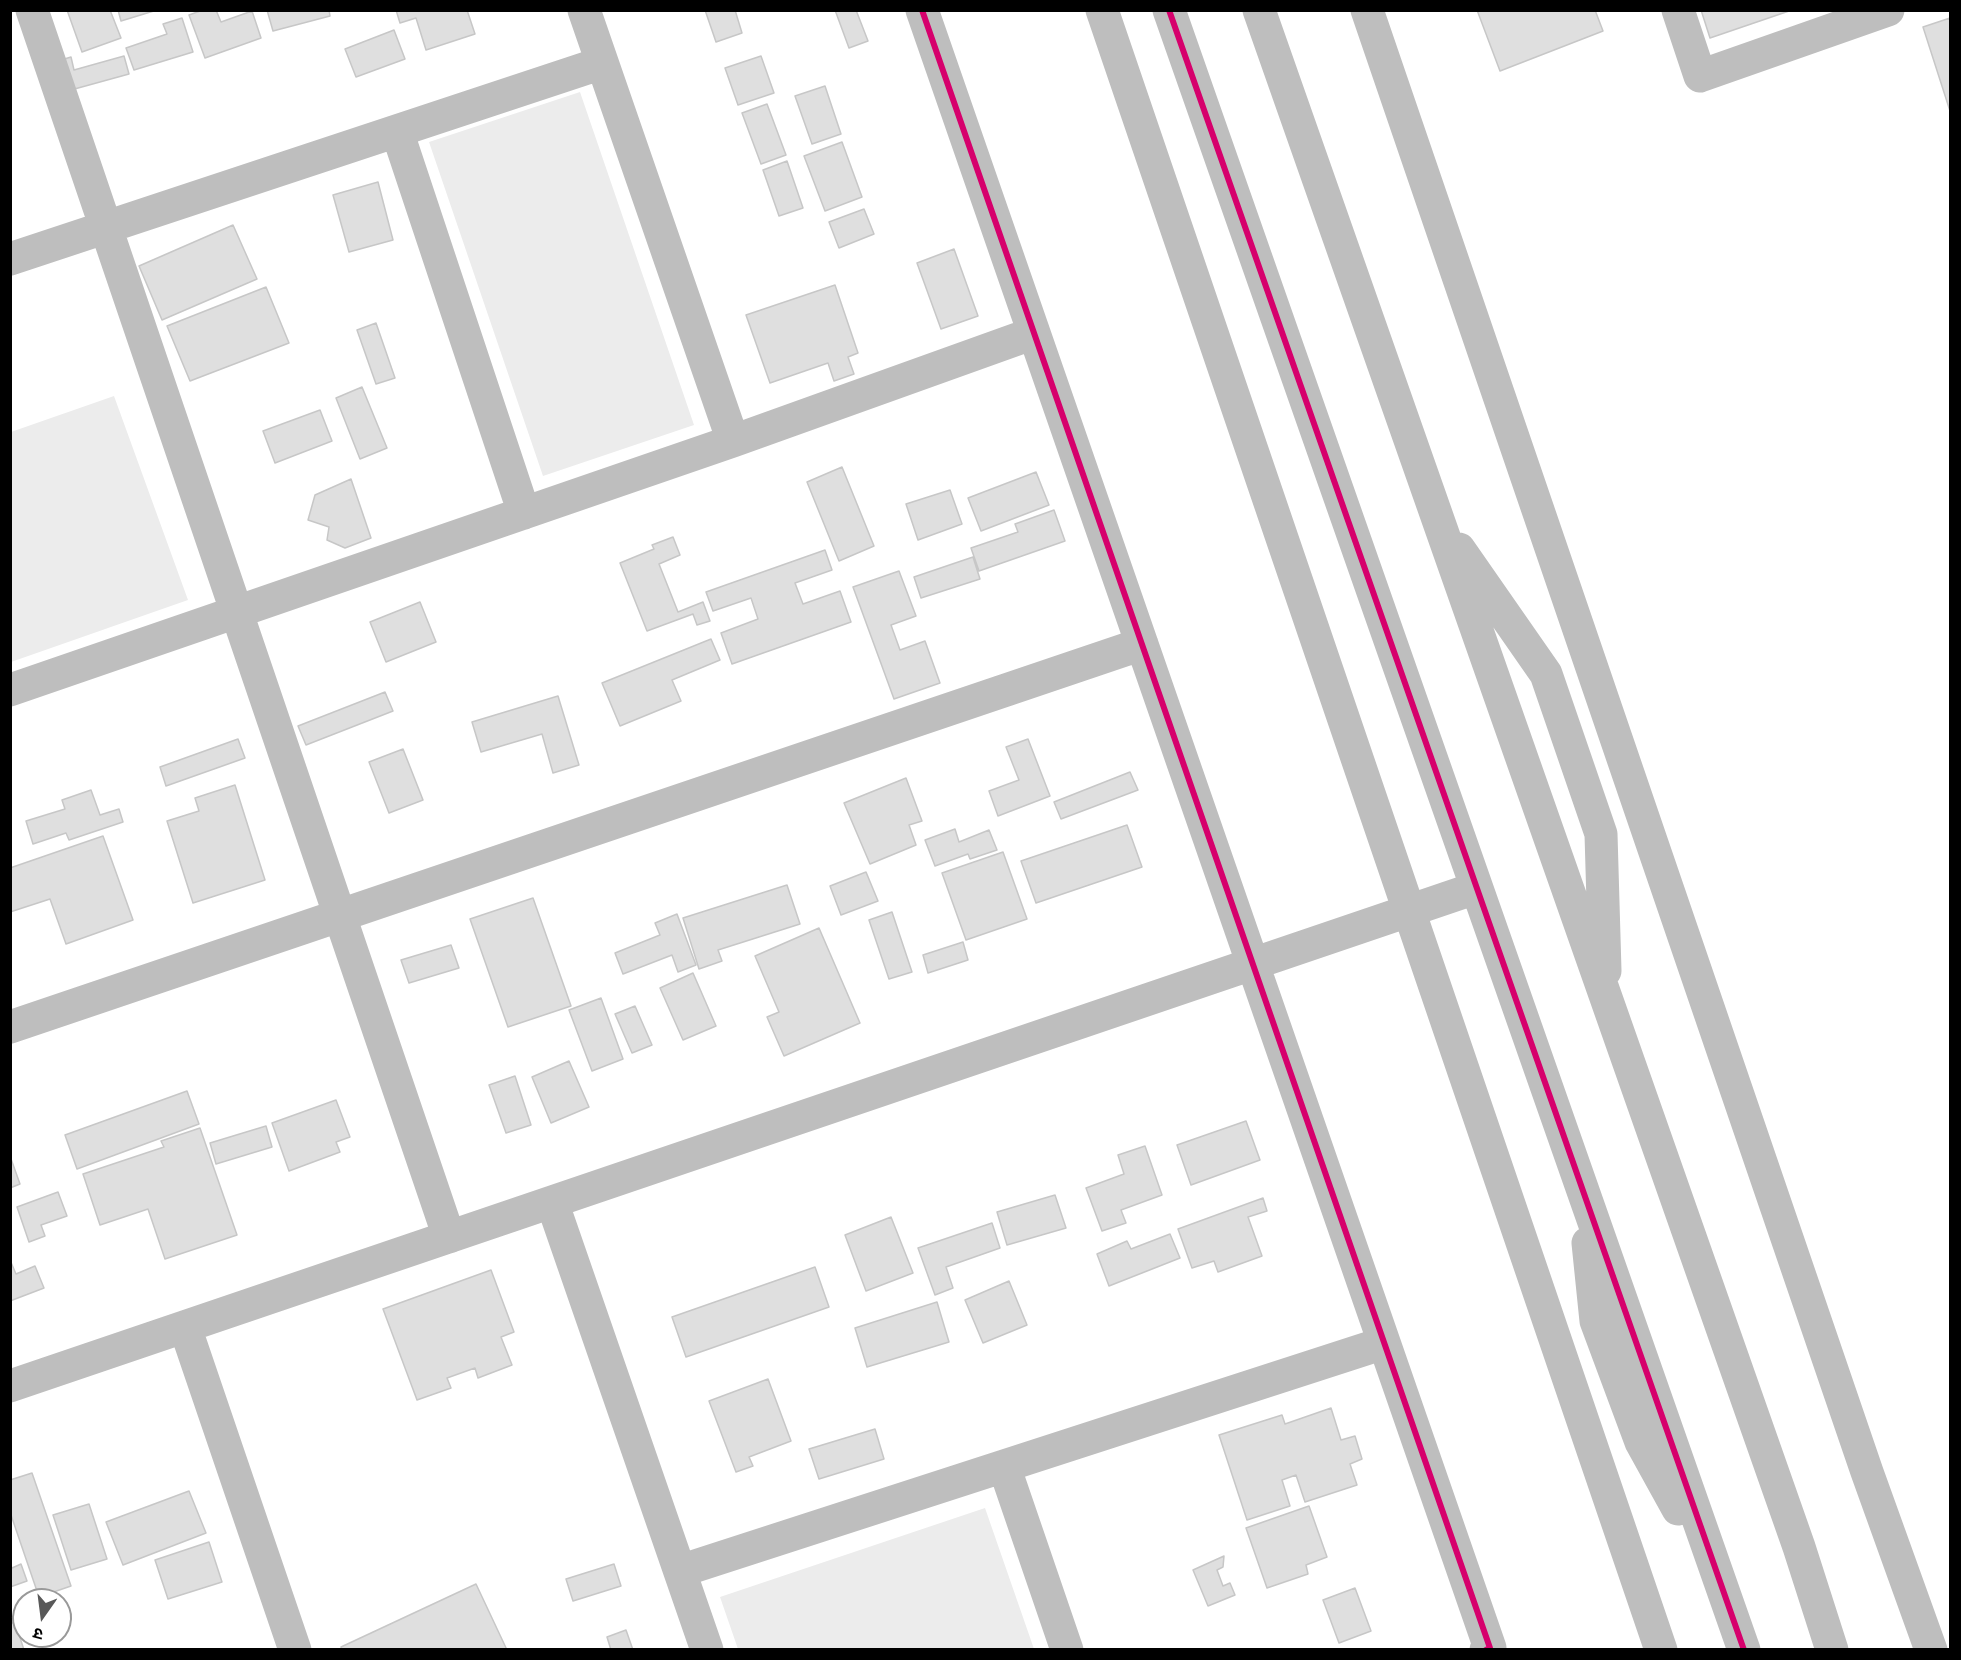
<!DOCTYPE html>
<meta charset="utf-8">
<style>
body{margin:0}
#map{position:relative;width:1961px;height:1660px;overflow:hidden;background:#fff;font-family:"Varela Round","Noto Sans Devanagari",sans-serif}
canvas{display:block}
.frame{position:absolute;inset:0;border:12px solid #000;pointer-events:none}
.north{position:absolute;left:12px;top:1588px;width:60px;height:60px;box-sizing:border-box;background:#fff;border:2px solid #999;border-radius:50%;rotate:194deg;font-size:16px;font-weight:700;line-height:24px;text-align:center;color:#000}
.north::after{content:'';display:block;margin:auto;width:21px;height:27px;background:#595959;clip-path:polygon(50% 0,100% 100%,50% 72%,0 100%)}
</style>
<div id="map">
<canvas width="1961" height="1660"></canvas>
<div class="frame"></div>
<div class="north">उ</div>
</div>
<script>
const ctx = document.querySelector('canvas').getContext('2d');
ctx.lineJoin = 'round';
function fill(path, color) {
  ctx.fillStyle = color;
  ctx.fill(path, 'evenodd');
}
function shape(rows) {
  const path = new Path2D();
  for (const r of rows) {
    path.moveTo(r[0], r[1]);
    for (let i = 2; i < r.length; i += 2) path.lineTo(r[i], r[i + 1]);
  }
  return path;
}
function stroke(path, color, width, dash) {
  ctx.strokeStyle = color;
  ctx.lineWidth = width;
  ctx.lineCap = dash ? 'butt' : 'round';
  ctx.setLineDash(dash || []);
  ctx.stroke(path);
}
const green = shape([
 [580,92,694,425,543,476,429,142],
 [114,396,188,600,11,662,11,432],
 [985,1508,1034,1649,738,1649,720,1597]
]);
const building = shape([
 [67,10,110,10,121,38,82,52,67,10],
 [118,10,157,10,121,21,118,10],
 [203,10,216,10,221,22,252,11,261,38,205,58,189,15,203,10],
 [267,10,329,10,330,16,273,31,267,10],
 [396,10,467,10,475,34,426,50,416,18,400,23,396,10],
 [705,10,735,10,742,33,716,42,705,10],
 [835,10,856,10,868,41,849,48,835,10],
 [1477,10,1595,10,1603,31,1500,71,1477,10],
 [1701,10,1792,10,1710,38,1701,10],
 [182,18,193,52,134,70,126,48,167,34,163,24,182,18],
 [1950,18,1950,111,1923,27,1950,18],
 [394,30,405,59,356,77,345,49,394,30],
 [124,56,129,74,60,93,51,63,71,57,74,70,124,56],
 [761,56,774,93,738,105,725,68,761,56],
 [825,86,841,134,812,144,795,96,825,86],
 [767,104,786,155,761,164,742,113,767,104],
 [842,142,862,197,825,211,804,156,842,142],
 [787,161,803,208,779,216,763,170,787,161],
 [378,182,393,240,349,252,333,195,378,182],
 [864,209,874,234,839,248,829,222,864,209],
 [233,225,257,279,162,320,139,266,233,225],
 [954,249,978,316,941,329,917,263,954,249],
 [835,285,858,353,848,357,854,374,834,381,828,363,770,383,746,315,835,285],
 [266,287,289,343,190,381,167,326,266,287],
 [376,323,395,378,376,384,357,330,376,323],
 [362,387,387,448,360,459,336,398,362,387],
 [320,410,332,441,275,463,263,431,320,410],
 [842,467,874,546,839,561,807,482,842,467],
 [1036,472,1049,505,981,531,968,498,1036,472],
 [351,479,371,538,345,548,327,540,329,527,308,520,315,495,351,479],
 [950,490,962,524,918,540,906,504,950,490],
 [1054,510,1065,541,979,571,971,548,1018,532,1015,524,1054,510],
 [673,537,680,555,659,564,678,612,703,602,710,621,697,625,693,614,647,631,620,563,654,549,652,545,673,537],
 [825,550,832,570,795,583,803,604,840,591,851,622,732,664,721,633,758,619,751,598,713,611,706,592,825,550],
 [973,557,980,579,921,598,914,577,973,557],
 [899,571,916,616,891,625,900,650,925,641,940,683,894,699,853,587,899,571],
 [420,602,436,642,386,662,370,622,420,602],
 [711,639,720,660,672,680,681,701,620,726,602,683,711,639],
 [385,692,393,711,306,745,298,726,385,692],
 [558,696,579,765,553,773,542,734,481,752,472,722,558,696],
 [238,739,245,758,166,786,160,767,238,739],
 [1028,739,1050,796,998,816,989,791,1019,780,1006,747,1028,739],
 [403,749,423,800,389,813,369,762,403,749],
 [1130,772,1138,790,1061,819,1054,802,1130,772],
 [906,778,922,821,909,825,916,845,870,864,844,803,906,778],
 [235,785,265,880,193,903,167,821,199,811,195,798,235,785],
 [91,790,100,815,119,809,123,822,69,840,66,833,33,844,26,821,65,809,62,800,91,790],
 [1127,825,1142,867,1036,903,1021,861,1127,825],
 [955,829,959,842,989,830,997,850,970,859,968,854,935,866,925,840,955,829],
 [103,836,133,920,66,944,50,899,10,912,10,868,103,836],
 [1003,852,1027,919,966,940,942,873,1003,852],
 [866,872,878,901,841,915,830,886,866,872],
 [787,885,800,924,718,950,722,961,699,969,683,918,787,885],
 [533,898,571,1006,508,1027,470,919,533,898],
 [892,912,912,972,889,979,869,920,892,912],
 [677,914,696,965,678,972,672,955,623,974,615,953,660,935,655,923,677,914],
 [819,928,860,1023,784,1056,767,1017,779,1012,755,956,819,928],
 [963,942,968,960,928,973,923,955,963,942],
 [451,945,459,968,409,983,401,960,451,945],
 [693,973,716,1026,683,1040,660,988,693,973],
 [601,998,623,1059,592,1071,569,1010,601,998],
 [635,1006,652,1045,632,1053,615,1014,635,1006],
 [569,1061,589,1107,551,1123,532,1077,569,1061],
 [515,1076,531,1125,506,1133,489,1085,515,1076],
 [187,1091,199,1124,77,1169,65,1135,187,1091],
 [336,1100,350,1137,336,1142,340,1152,289,1171,272,1123,336,1100],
 [1246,1121,1260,1160,1191,1185,1177,1145,1246,1121],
 [266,1126,272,1147,216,1164,210,1143,266,1126],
 [200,1128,237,1235,165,1259,148,1209,100,1225,83,1174,164,1147,161,1141,200,1128],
 [1145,1146,1162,1195,1121,1210,1126,1223,1102,1231,1086,1188,1124,1174,1118,1155,1145,1146],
 [10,1156,20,1184,10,1188,10,1156],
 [58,1192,67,1216,41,1225,45,1236,29,1242,17,1207,58,1192],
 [1055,1195,1066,1228,1007,1245,997,1212,1055,1195],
 [1263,1198,1267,1211,1248,1217,1262,1256,1218,1272,1214,1261,1192,1268,1178,1229,1263,1198],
 [891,1217,913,1273,866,1291,845,1235,891,1217],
 [992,1223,1000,1248,946,1267,953,1288,935,1295,918,1248,992,1223],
 [1170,1234,1180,1258,1109,1286,1097,1254,1127,1241,1131,1249,1170,1234],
 [10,1260,16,1274,35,1266,44,1288,10,1301,10,1260],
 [815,1267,829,1307,686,1357,672,1317,815,1267],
 [491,1270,514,1332,501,1337,512,1365,478,1378,475,1368,447,1378,451,1388,417,1400,383,1309,491,1270],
 [1009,1281,1027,1325,983,1343,965,1300,1009,1281],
 [937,1302,949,1342,867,1367,855,1328,937,1302],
 [768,1379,791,1441,749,1457,753,1466,736,1472,709,1401,768,1379],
 [1331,1408,1341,1440,1355,1436,1362,1459,1350,1464,1357,1485,1305,1502,1296,1475,1282,1480,1290,1506,1247,1520,1219,1435,1282,1415,1285,1424,1331,1408],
 [875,1429,884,1459,819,1479,809,1449,875,1429],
 [32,1473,71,1586,39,1597,10,1512,10,1480,32,1473],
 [189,1491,206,1533,123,1565,106,1522,189,1491],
 [89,1504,107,1559,71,1570,53,1515,89,1504],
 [1309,1506,1327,1557,1306,1565,1308,1574,1267,1588,1246,1528,1309,1506],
 [209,1542,222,1582,168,1599,155,1560,209,1542],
 [1224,1556,1223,1567,1217,1570,1223,1586,1230,1583,1235,1595,1208,1606,1193,1570,1224,1556],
 [10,1564,12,1568,21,1564,27,1581,10,1587,10,1564],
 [614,1564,621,1586,573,1601,566,1579,614,1564],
 [476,1584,507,1650,342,1650,341,1647,476,1584],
 [1355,1588,1371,1631,1339,1643,1323,1600,1355,1588],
 [15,1622,24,1650,10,1650,10,1624,15,1622],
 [626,1630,633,1650,611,1650,607,1637,626,1630]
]);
const minor = shape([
 [32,10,449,1237],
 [584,10,733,441],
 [922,10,1490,1648,1486,1650],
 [1102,10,1661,1650],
 [1169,10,1744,1650],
 [1259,10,1799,1547,1832,1650],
 [1367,10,1867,1472,1931,1650],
 [1678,10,1700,76,1888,10],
 [397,131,524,513],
 [10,259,602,63],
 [1459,549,1546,674,1601,834,1605,971],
 [10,690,733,441,1034,333],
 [10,1027,1142,644],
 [552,1202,707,1650],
 [1588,1243,1596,1321,1641,1442,1678,1509],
 [185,1327,295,1650],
 [10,1386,1476,888],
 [1004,1466,1067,1650],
 [680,1571,1384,1343]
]);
const cycleway = shape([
 [922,10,1490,1648,1486,1650],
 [1169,10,1744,1650]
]);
fill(green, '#ececec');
fill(building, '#dfdfdf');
stroke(building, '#c7c7c7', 1.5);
stroke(minor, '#bebebe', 33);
stroke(cycleway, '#d6006c', 6);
</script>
